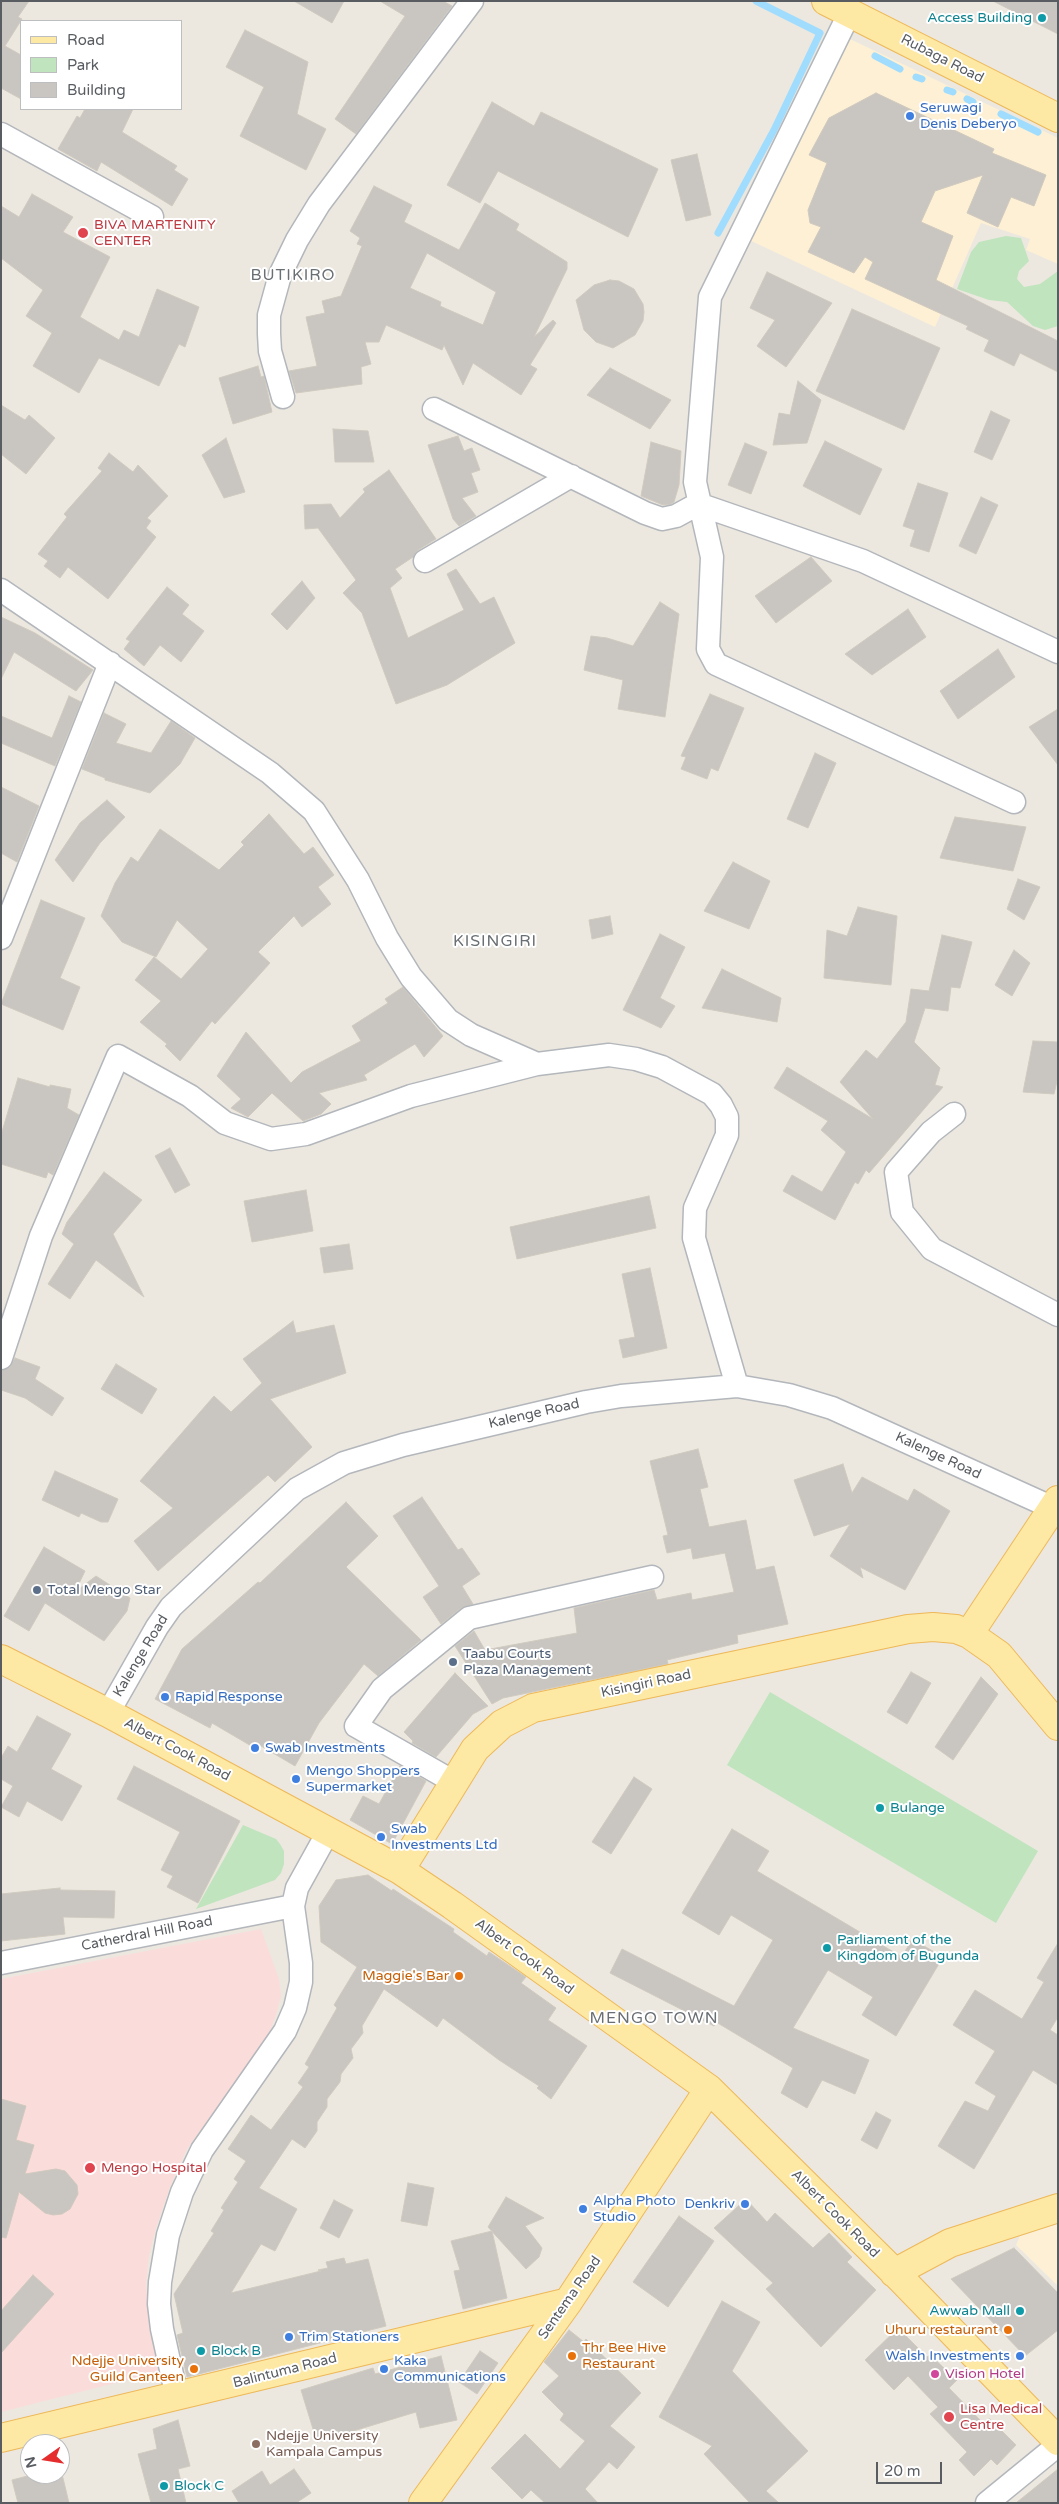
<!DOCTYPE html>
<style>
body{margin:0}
#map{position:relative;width:1059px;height:2504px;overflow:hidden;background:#ece8e0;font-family:"Varela Round",sans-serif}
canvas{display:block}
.frame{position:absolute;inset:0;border:2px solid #595d61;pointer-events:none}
.legend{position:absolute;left:20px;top:20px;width:162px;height:90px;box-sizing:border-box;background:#fff;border:1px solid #bdbec0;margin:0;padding:6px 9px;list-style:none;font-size:15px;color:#595d61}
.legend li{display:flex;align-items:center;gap:10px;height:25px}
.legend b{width:25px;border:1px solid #bdbec0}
.north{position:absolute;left:20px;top:2434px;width:50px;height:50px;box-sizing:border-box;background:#fff;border:1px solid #bdbec0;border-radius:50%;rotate:257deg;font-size:14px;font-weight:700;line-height:20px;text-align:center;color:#595d61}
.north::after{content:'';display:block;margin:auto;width:18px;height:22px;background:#e62d2e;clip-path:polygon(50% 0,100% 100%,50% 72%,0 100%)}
.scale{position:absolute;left:876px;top:2462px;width:66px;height:22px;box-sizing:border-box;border:2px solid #595d61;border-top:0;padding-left:6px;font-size:15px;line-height:18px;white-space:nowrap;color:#595d61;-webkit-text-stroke:4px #fff;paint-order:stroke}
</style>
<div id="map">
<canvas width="1059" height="2504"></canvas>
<div class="frame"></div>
<ul class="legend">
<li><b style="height:6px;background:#fde8a4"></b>Road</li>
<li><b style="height:14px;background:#c0e4bd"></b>Park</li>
<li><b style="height:14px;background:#c9c5c0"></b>Building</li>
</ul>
<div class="north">N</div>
<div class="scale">20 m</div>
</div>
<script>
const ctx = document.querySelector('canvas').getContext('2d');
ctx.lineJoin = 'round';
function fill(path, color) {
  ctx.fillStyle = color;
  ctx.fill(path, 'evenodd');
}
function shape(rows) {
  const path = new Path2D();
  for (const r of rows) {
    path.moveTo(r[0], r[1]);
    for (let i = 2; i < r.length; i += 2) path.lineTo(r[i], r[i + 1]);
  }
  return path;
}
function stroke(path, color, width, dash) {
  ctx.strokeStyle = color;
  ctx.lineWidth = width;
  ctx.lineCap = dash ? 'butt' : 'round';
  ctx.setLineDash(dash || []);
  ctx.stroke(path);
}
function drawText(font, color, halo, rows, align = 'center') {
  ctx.font = font + ' "Varela Round",sans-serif';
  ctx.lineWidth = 4;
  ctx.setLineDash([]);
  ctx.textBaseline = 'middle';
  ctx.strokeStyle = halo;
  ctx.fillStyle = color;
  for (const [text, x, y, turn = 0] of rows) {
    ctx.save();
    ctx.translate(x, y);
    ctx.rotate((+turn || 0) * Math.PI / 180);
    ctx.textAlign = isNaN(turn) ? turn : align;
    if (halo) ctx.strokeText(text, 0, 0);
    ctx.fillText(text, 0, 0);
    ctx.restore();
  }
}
const commercial = shape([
 [850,39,1058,138,1058,264,1026,250,1030,239,981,223,935,327,747,239],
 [1058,2224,1058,2286,1016,2245,1020,2236]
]);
const medical = shape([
 [261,1929,279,1979,281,1996,276,2015,270,2031,261,2046,187,2149,170,2187,156,2228,149,2255,146,2284,150,2331,159,2372,1,2412,1,1979]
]);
const green = shape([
 [1006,236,1021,238,1029,261,1019,271,1017,279,1024,287,1040,284,1058,271,1058,326,1045,330,1033,326,1007,302,989,300,957,289,971,252,979,242],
 [770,1692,1038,1851,996,1923,727,1765],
 [243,1825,276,1839,280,1844,284,1851,284,1864,281,1873,275,1880,196,1909]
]);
const stream = shape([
 [875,56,900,69],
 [916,77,922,79],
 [947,90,953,92],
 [967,99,973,102],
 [1001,114,1038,132],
 [718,233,774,130,820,33,756,1]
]);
const building = shape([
 [1,1,29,1,18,17,22,19,5,46,21,55,21,99,1,88,1,1],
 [294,1,344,1,332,23,294,1],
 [380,1,443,1,452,6,356,134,335,119,405,16,380,1],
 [993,1,1058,1,1058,34,993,1],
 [245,30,308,62,297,114,326,129,306,170,240,136,264,87,226,67,245,30],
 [876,93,994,149,992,153,1046,175,1034,206,1011,197,998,227,967,213,983,175,935,191,921,222,953,236,936,280,1058,341,1058,372,1020,353,1014,366,984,351,989,340,966,329,968,326,865,279,873,262,865,257,854,273,808,252,821,227,810,223,808,210,827,163,809,155,829,118,876,93],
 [492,102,534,126,541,112,658,169,628,237,498,171,480,203,447,185,492,102],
 [85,109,133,109,122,132,177,166,174,170,188,179,172,206,101,162,97,171,58,149,77,116,80,118,85,109],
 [697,154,711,215,686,221,671,160,697,154],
 [374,186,412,205,404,222,459,250,485,203,519,224,516,230,567,262,567,269,534,337,553,320,556,323,530,365,537,369,521,395,473,363,463,385,444,345,442,350,386,325,379,342,365,342,371,364,361,367,362,384,296,393,289,371,317,366,306,317,325,313,322,301,341,296,362,246,357,244,360,238,350,231,374,186],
 [427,253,496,292,483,325,440,306,441,302,410,288,427,253],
 [32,194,73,217,63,232,110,257,80,317,119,340,124,330,139,337,157,289,199,307,185,347,179,344,159,386,99,358,79,393,33,366,52,333,26,316,43,290,1,258,1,206,19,217,32,194],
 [767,272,832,303,786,367,757,346,775,320,750,308,767,272],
 [610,280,619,281,634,289,643,304,644,312,643,321,635,335,613,348,596,342,584,330,576,300,594,285,610,280],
 [852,309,940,348,904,430,816,391,852,309],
 [258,366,261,377,264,376,272,412,233,424,219,378,258,366],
 [610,368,671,400,650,429,587,395,610,368],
 [798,381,821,400,807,443,773,445,779,413,790,415,798,381],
 [1,405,25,420,29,415,55,438,26,474,1,454,1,405],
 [991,411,1010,420,992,460,974,452,991,411],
 [333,429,368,431,374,462,335,462,333,429],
 [458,436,464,451,472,448,480,470,471,473,478,492,462,498,476,516,459,526,453,519,428,445,458,436],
 [226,438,245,492,224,498,202,455,226,438],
 [825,441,882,469,860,515,803,486,825,441],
 [651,442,681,451,679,485,674,502,671,504,663,505,641,496,651,442],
 [745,443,767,452,751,494,728,485,745,443],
 [109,453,133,472,138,465,168,496,147,518,151,521,146,528,156,537,108,599,68,567,60,578,44,566,48,561,38,554,67,517,64,514,102,471,98,468,109,453],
 [389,470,436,539,418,550,413,557,395,569,402,578,390,588,408,638,464,610,447,574,456,569,480,604,494,597,515,643,447,685,396,704,362,613,343,593,356,580,318,528,305,529,304,505,331,504,340,518,365,492,363,489,389,470],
 [918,483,948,493,929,552,910,546,915,530,903,526,918,483],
 [981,497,998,505,976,554,959,546,981,497],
 [811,557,832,581,776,623,755,596,811,557],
 [302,581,315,598,287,630,271,614,302,581],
 [167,587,189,605,182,614,204,631,181,662,160,645,144,666,124,649,130,641,126,639,167,587],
 [660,602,679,614,665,717,618,709,623,680,584,670,591,636,607,638,633,646,660,602],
 [908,609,926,637,872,675,845,654,908,609],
 [1,617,35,633,93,670,76,691,14,652,1,679,1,617],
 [998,649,1015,677,958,719,940,691,998,649],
 [710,694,744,708,718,771,711,768,707,779,681,769,686,757,681,756,710,694],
 [69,696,81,702,55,766,1,743,1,716,52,738,69,696],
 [1058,709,1058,765,1029,727,1058,709],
 [104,713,126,724,116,743,151,753,171,721,195,738,180,764,150,793,105,780,105,778,82,769,104,713],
 [815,753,836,763,808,828,787,819,815,753],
 [1,787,39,806,17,862,1,853,1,787],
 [107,800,125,817,100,843,73,882,55,860,80,823,107,800],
 [269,814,304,854,313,847,334,875,318,887,331,904,302,927,294,916,258,952,270,963,215,1024,212,1021,180,1061,165,1046,167,1044,140,1022,161,1001,135,980,154,957,181,979,208,949,177,920,156,957,122,942,101,916,115,883,131,857,138,862,160,829,219,870,244,845,241,842,269,814],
 [955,817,1026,827,1013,871,940,858,955,817],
 [733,862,770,881,749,929,704,911,733,862],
 [1018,879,1040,887,1024,920,1007,909,1018,879],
 [41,900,85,918,60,978,80,987,63,1030,1,1004,41,900],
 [858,907,897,916,891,985,824,978,827,930,847,936,858,907],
 [610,916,613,934,592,939,589,920,610,916],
 [660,934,685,947,660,998,675,1006,661,1028,623,1010,660,934],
 [942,935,972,942,960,988,951,987,948,1011,925,1008,914,1042,940,1068,935,1085,943,1087,869,1173,866,1170,858,1184,855,1182,835,1220,783,1191,792,1175,822,1192,846,1152,821,1130,828,1121,774,1088,787,1067,873,1119,840,1082,866,1050,877,1059,906,1022,911,989,929,991,942,935],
 [1014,950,1030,963,1012,996,995,985,1014,950],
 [722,969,781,998,777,1022,702,1008,722,969],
 [403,987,443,1036,424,1057,415,1044,364,1075,367,1080,319,1093,331,1104,321,1114,303,1121,272,1093,248,1117,231,1108,241,1099,217,1076,246,1032,291,1083,302,1072,361,1041,352,1026,388,1003,385,999,403,987],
 [1033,1041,1058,1042,1058,1077,1054,1094,1023,1092,1033,1041],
 [18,1078,50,1087,50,1085,71,1089,67,1108,79,1115,53,1175,48,1172,46,1178,1,1164,1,1135,18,1078],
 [170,1148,190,1185,175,1193,155,1156,170,1148],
 [104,1172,142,1200,113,1234,144,1297,96,1260,70,1299,48,1284,74,1244,62,1234,67,1222,104,1172],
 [306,1190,313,1231,252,1242,244,1201,306,1190],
 [649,1196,656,1228,517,1259,510,1227,649,1196],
 [349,1244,353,1269,324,1273,320,1248,349,1244],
 [650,1268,667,1348,623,1358,619,1340,635,1337,622,1274,650,1268],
 [293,1321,296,1333,334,1325,346,1373,270,1399,312,1447,275,1482,268,1475,158,1571,134,1541,173,1508,140,1481,214,1396,231,1412,262,1383,243,1359,293,1321],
 [15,1358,40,1367,35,1379,64,1398,52,1416,25,1398,1,1390,1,1371,10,1367,15,1358],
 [116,1364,157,1389,142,1414,101,1389,116,1364],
 [698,1449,708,1487,700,1489,709,1527,746,1520,756,1570,774,1566,788,1624,737,1635,738,1643,667,1660,668,1664,503,1698,492,1704,455,1646,474,1631,485,1650,577,1633,574,1608,654,1590,657,1600,691,1593,692,1600,734,1592,725,1553,693,1559,691,1548,667,1553,663,1536,668,1535,650,1461,698,1449],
 [843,1464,852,1493,862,1477,908,1501,914,1489,950,1511,905,1590,860,1567,863,1578,830,1556,850,1524,814,1536,794,1480,843,1464],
 [55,1471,118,1499,108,1522,101,1522,81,1513,79,1517,42,1500,55,1471],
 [422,1497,458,1550,462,1548,480,1574,462,1586,473,1604,461,1608,441,1624,423,1597,439,1586,393,1516,422,1497],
 [346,1502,378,1536,346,1567,421,1640,378,1676,364,1664,319,1723,295,1766,256,1743,253,1747,212,1723,210,1728,155,1699,182,1649,258,1582,260,1583,346,1502],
 [44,1547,85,1571,75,1592,96,1576,130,1598,127,1611,104,1641,45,1603,29,1631,4,1616,44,1547],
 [911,1672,931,1683,907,1724,887,1712,911,1672],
 [455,1673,488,1706,473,1714,436,1757,412,1743,413,1741,404,1732,455,1673],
 [981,1677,998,1694,953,1760,935,1747,981,1677],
 [37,1716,71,1734,51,1769,82,1786,62,1821,27,1801,19,1817,1,1807,13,1786,1,1779,1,1758,8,1746,17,1752,37,1716],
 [134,1766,240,1821,198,1903,167,1887,173,1876,161,1870,180,1832,117,1799,134,1766],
 [400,1766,426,1781,392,1844,350,1820,363,1796,379,1804,400,1766],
 [634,1777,652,1789,611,1854,592,1842,634,1777],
 [732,1829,769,1851,757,1871,902,1957,912,1939,943,1957,896,2036,862,2015,873,1997,828,1970,793,2028,869,2060,855,2094,822,2080,807,2108,781,2093,793,2068,716,2022,714,2026,610,1973,622,1949,734,2006,773,1940,731,1915,719,1935,682,1913,732,1829],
 [368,1875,392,1891,393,1889,454,1929,453,1932,487,1956,489,1952,526,1977,521,1983,556,2008,548,2020,587,2046,551,2099,537,2088,539,2086,499,2060,443,2018,437,2027,384,1989,362,2026,363,2033,351,2049,353,2058,341,2074,340,2082,327,2099,327,2107,317,2122,317,2131,305,2148,292,2139,259,2188,297,2209,275,2251,261,2244,231,2293,321,2271,318,2270,328,2268,326,2262,344,2258,346,2264,368,2259,386,2326,187,2377,177,2335,183,2333,174,2294,214,2233,211,2231,224,2210,221,2208,238,2182,234,2179,246,2161,228,2149,251,2115,271,2130,303,2087,298,2083,309,2067,305,2064,337,2008,334,2005,357,1967,321,1942,319,1906,336,1880,368,1875],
 [60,1888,60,1890,115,1891,114,1918,63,1917,65,1934,1,1941,1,1894,60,1888],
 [1058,1943,1058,2017,1050,2030,1058,2035,1058,2085,1033,2070,974,2169,938,2146,965,2101,988,2111,996,2096,975,2083,995,2051,953,2025,975,1990,1022,2019,1044,1982,1037,1978,1058,1943],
 [1,2099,26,2106,16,2140,34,2145,25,2174,56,2169,65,2171,77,2185,78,2194,70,2209,62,2214,53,2215,45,2213,19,2192,6,2238,1,2237,1,2099],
 [876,2112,891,2120,877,2149,861,2140,876,2112],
 [408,2183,434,2188,427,2226,401,2221,408,2183],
 [506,2197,544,2218,525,2226,542,2248,539,2257,526,2269,488,2227,506,2197],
 [746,2199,767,2222,775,2213,813,2248,829,2233,852,2257,847,2262,876,2290,821,2347,766,2289,773,2283,714,2228,746,2199],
 [334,2200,353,2210,339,2238,320,2228,334,2200],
 [679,2216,714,2241,668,2307,633,2282,679,2216],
 [492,2231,507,2298,463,2309,454,2271,460,2270,451,2241,492,2231],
 [1014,2248,1058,2293,1058,2330,1025,2356,951,2279,1014,2248],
 [33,2275,54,2294,1,2353,1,2311,33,2275],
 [722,2301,760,2322,732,2371,808,2451,766,2491,779,2503,750,2503,704,2454,712,2446,659,2417,722,2301],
 [898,2328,927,2357,930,2355,957,2380,949,2388,983,2423,989,2418,1016,2445,997,2465,991,2459,974,2476,959,2460,967,2452,930,2414,938,2407,908,2376,894,2390,865,2360,898,2328],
 [569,2330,584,2342,586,2339,641,2393,610,2426,635,2447,617,2469,609,2462,585,2489,598,2503,545,2503,531,2490,522,2499,491,2468,525,2434,560,2469,585,2441,560,2420,564,2414,542,2392,559,2376,544,2362,569,2330],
 [480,2351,498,2363,477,2394,459,2382,480,2351],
 [441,2356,457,2420,420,2428,416,2412,317,2442,301,2390,373,2368,375,2374,441,2356],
 [178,2420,190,2466,178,2469,186,2503,151,2503,138,2454,157,2449,153,2429,178,2420],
 [294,2469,311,2493,296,2503,239,2503,232,2491,262,2471,270,2485,294,2469],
 [1058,2469,1058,2503,1016,2503,1058,2469],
 [35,2474,62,2474,69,2503,18,2503,12,2480,35,2474]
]);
const minor = shape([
 [850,12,710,297,695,482,712,557,708,649,716,664,1014,802],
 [1,134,152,217],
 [283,397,270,351,269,334,269,315,280,275,297,240,319,204,472,1],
 [434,409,645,513,662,519,676,516,698,504,863,561,1058,652],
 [425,561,571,476],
 [1,590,270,773,314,811,358,880,387,938,411,977,448,1020,471,1035,537,1064,609,1055,636,1059,662,1067,712,1094,721,1105,727,1117,727,1135,695,1208,694,1238,737,1386],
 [1,938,110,663],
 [954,1114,931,1132,896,1172,902,1212,932,1249,1058,1315],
 [1,1358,41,1236,118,1056,190,1096,225,1123,271,1139,306,1134,411,1096,537,1064],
 [108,1713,157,1627,171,1607,297,1489,344,1463,403,1445,586,1402,621,1396,737,1386,789,1395,832,1408,1053,1508],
 [454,1782,356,1726,382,1689,469,1618,652,1577],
 [1,1963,293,1906],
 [177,2397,162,2329,159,2304,160,2282,168,2235,182,2192,202,2150,285,2031,295,2008,301,1982,301,1963,293,1906,297,1888,328,1832],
 [987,2503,1058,2445]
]);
const major = shape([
 [826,1,1058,118],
 [969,1634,1058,1500],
 [1,1659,108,1713,400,1870,452,1905,709,2089,902,2280,1058,2441],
 [400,1870,475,1749,502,1724,533,1708,908,1629,933,1627,956,1629,969,1634,999,1655,1058,1726],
 [894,2273,950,2243,1058,2208],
 [1,2438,568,2302],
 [423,2503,568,2302,709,2089]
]);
const markers = [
 [1042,18,5,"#0f9aa8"],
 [910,116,5,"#3f7fe0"],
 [83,233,6,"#e0444e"],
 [37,1590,5,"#5c6f8a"],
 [453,1662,5,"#5c6f8a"],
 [165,1697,5,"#3f7fe0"],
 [255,1748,5,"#3f7fe0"],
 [296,1779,5,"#3f7fe0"],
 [880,1808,5,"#0f9aa8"],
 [381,1837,5,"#3f7fe0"],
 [827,1948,5,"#0f9aa8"],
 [459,1976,5,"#e8710a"],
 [90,2168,6,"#e0444e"],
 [745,2204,5,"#3f7fe0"],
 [583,2209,5,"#3f7fe0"],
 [1020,2311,5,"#0f9aa8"],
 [1008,2330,5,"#e8710a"],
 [289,2337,5,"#3f7fe0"],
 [201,2351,5,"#0f9aa8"],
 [572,2356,5,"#e8710a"],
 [1020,2356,5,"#3f7fe0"],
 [194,2369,5,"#e8710a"],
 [384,2369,5,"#3f7fe0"],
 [935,2374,5,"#d1479c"],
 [949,2417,6,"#e0444e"],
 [256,2444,5,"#8d6e63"],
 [164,2486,5,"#0f9aa8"]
];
const cultureNames = [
 ["Access Building",1032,18,"right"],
 ["Bulange",890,1808],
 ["Parliament of the",837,1940],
 ["Kingdom of Bugunda",837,1956],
 ["Awwab Mall",1010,2311,"right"],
 ["Block B",211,2351],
 ["Block C",174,2486]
];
const streetNames = [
 ["Rubaga Road",942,59,27],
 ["Kalenge Road",534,1414,-13],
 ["Kalenge Road",938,1456,25],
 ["Kalenge Road",141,1656,-59],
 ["Kisingiri Road",646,1684,-12],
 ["Albert Cook Road",177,1750,28],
 ["Catherdral Hill Road",147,1934,-11],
 ["Albert Cook Road",524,1957,36],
 ["Albert Cook Road",835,2214,45],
 ["Sentema Road",570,2298,-55],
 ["Balintuma Road",285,2371,-14]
];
const shopNames = [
 ["Seruwagi",920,108],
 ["Denis Deberyo",920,124],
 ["Rapid Response",175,1697],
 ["Swab Investments",265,1748],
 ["Mengo Shoppers",306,1771],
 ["Supermarket",306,1787],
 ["Swab",391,1829],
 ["Investments Ltd",391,1845],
 ["Alpha Photo",593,2201],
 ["Studio",593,2217],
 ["Denkriv",735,2204,"right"],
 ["Trim Stationers",299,2337],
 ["Walsh Investments",1010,2356,"right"],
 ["Kaka",394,2361],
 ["Communications",394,2377]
];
const healthNames = [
 ["BIVA MARTENITY",94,225],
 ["CENTER",94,241],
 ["Mengo Hospital",101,2168],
 ["Lisa Medical",960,2409],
 ["Centre",960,2425]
];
const serviceNames = [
 ["Total Mengo Star",47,1590],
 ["Taabu Courts",463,1654],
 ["Plaza Management",463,1670]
];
const foodNames = [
 ["Maggie's Bar",449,1976],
 ["Uhuru restaurant",998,2330],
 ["Thr Bee Hive",582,2348,"left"],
 ["Restaurant",582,2364,"left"],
 ["Ndejje University",184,2361],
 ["Guild Canteen",184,2377]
];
const hotelNames = [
 ["Vision Hotel",945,2374]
];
const educationNames = [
 ["Ndejje University",266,2436],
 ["Kampala Campus",266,2452]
];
const quarterNames = [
 ["BUTIKIRO",293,276],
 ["KISINGIRI",495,942],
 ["MENGO TOWN",654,2019]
];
fill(commercial, '#fdf0d5');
fill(medical, '#fadcdb');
fill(green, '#c0e4bd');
stroke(stream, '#9fdcfd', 7);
fill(building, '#c9c5c0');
stroke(building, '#d0cabf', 1);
stroke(minor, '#b3b7bb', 25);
stroke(major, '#eeb857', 30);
stroke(minor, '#fff', 22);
stroke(major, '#fde8a4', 28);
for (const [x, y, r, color] of markers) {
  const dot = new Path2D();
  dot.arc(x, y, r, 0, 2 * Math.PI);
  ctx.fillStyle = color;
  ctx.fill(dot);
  stroke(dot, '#fff', 2);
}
drawText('14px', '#0d838f', '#fff', cultureNames, 'left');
drawText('14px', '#595d61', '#fff', streetNames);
drawText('14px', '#366cbe', '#fff', shopNames, 'left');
drawText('14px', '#be3a42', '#fff', healthNames, 'left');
drawText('14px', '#4e5e75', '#fff', serviceNames, 'left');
drawText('14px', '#c56008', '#fff', foodNames, 'right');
drawText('14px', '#b23c85', '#fff', hotelNames, 'left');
drawText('14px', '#785e54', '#fff', educationNames, 'left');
ctx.letterSpacing = '1px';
drawText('16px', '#6a6f73', '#fff', quarterNames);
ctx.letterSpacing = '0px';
</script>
